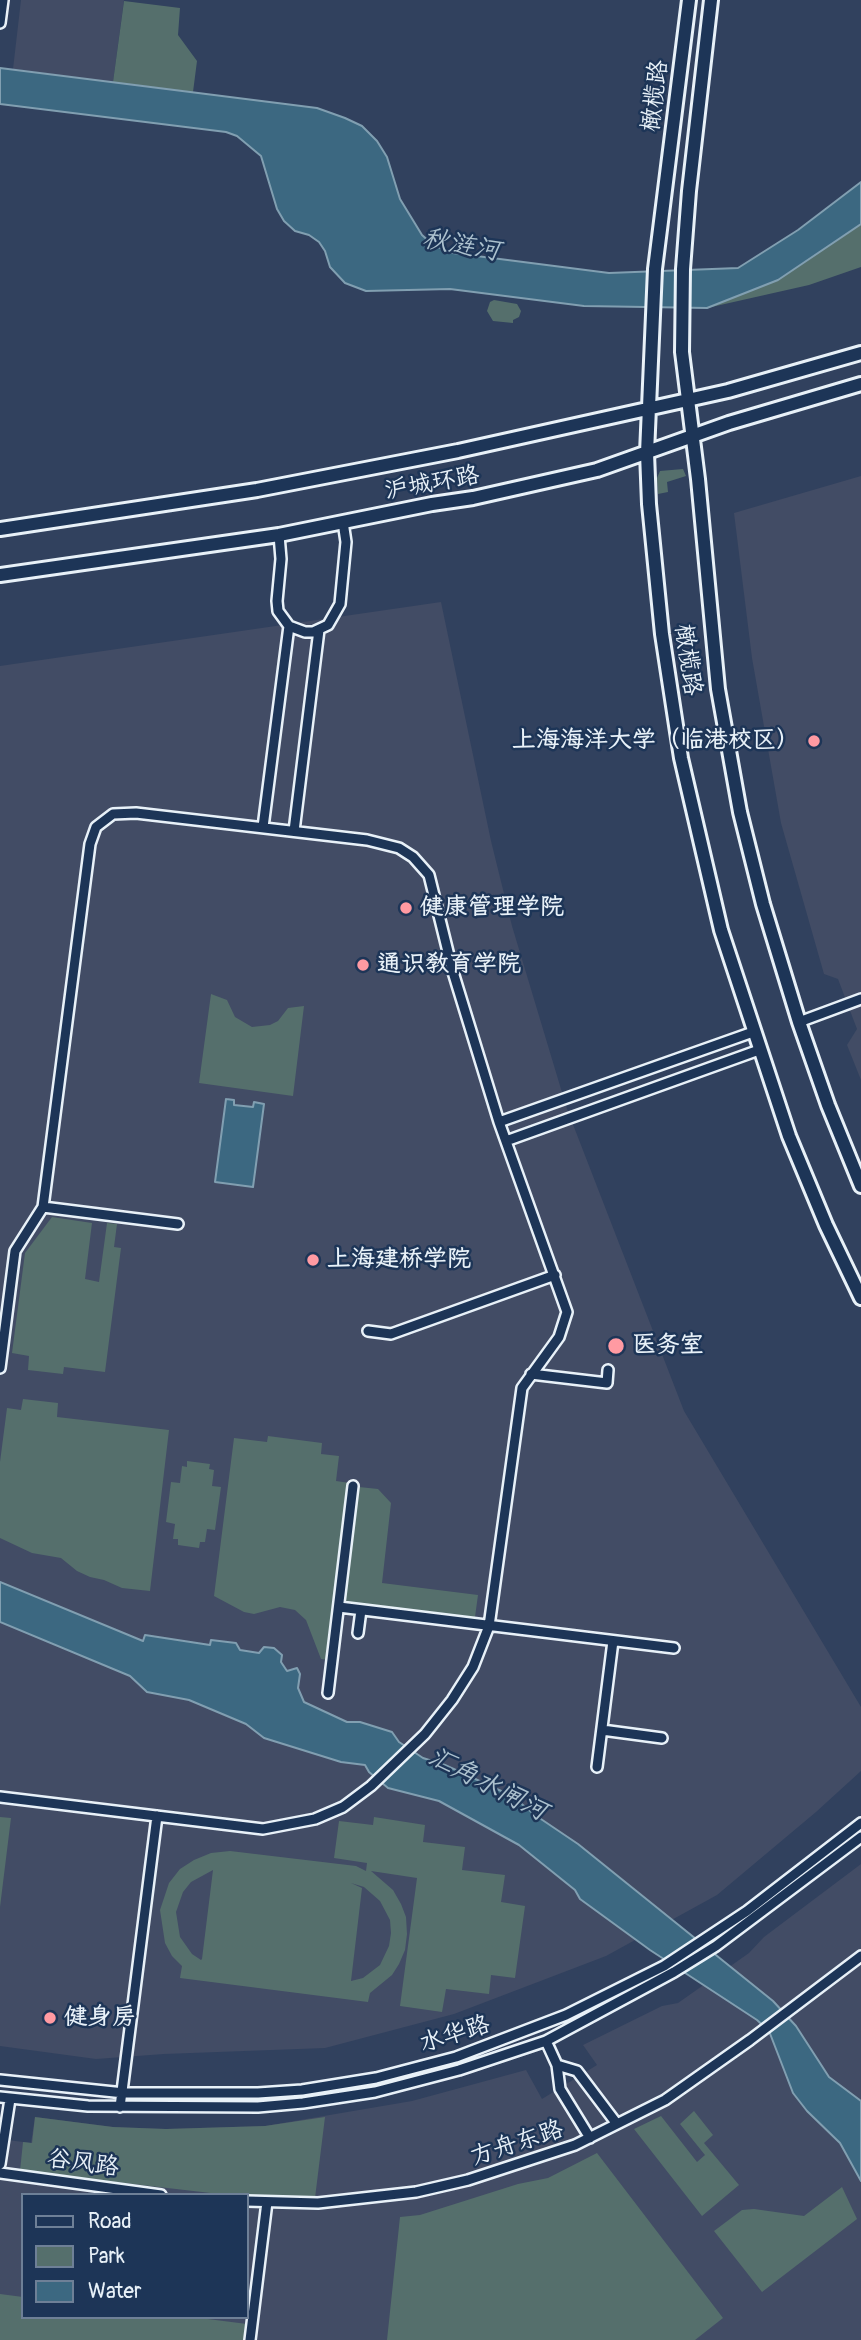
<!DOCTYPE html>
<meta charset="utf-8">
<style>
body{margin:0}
#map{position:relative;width:861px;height:2340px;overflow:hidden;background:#31415e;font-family:Pangolin,sans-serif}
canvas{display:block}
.legend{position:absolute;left:21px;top:2193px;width:228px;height:126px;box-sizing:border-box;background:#1d3557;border:2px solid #6e8097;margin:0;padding:9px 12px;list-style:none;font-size:21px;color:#e8f1f8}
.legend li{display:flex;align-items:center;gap:14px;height:35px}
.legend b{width:35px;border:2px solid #6e8097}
</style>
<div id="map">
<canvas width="861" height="2340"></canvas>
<ul class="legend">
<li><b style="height:9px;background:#1d3557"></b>Road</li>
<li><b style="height:19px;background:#556f6c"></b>Park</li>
<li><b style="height:19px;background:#3c6881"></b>Water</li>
</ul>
</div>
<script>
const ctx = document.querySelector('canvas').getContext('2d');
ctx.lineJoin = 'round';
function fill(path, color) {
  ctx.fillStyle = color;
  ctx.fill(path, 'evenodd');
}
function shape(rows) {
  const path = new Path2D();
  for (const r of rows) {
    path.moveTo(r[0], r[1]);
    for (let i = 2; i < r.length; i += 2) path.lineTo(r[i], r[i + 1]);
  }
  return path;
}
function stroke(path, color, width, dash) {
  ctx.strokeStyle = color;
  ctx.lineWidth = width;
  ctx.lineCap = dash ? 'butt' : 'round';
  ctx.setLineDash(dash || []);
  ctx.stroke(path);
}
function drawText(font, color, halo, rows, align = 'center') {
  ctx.font = font + ' Pangolin,"LXGW WenKai TC",sans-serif';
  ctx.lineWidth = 5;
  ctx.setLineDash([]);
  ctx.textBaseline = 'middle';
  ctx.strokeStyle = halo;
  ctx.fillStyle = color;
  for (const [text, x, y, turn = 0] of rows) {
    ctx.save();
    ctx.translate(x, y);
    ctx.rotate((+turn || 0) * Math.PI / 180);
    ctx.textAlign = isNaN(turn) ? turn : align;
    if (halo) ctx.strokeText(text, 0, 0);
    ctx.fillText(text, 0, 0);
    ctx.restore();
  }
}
const built = shape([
 [21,0,124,0,113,82,13,69],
 [861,476,861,1080,847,1045,857,1029,838,979,824,974,781,823,752,658,734,513],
 [441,602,491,841,512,926,567,1109,684,1411,861,1707,861,1771,816,1812,717,1895,606,1956,454,2014,325,2048,164,2054,96,2059,0,2046,0,666],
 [861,1864,861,2340,0,2340,0,2139,31,2143,35,2117,113,2127,166,2129,265,2126,412,2101,526,2070,542,2099,597,2065,583,2045,662,2006,678,2003,749,1953,764,1937],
 [23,2195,247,2195,247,2317,23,2317]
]);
const green = shape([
 [124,1,180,8,178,35,197,61,193,92,113,82],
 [861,224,861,267,809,285,707,308,778,280],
 [494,300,517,304,521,311,519,317,513,320,513,323,493,321,487,311,490,302],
 [683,469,686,476,667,482,668,492,658,494,657,478,660,471],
 [211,994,227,1000,235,1017,252,1027,270,1025,278,1021,288,1008,304,1006,293,1096,199,1083],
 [52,1217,92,1223,85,1279,99,1282,107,1223,117,1224,114,1247,121,1248,105,1372,64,1367,63,1374,28,1370,29,1356,12,1353,25,1253],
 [23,1399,58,1403,57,1417,169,1430,150,1591,122,1588,104,1580,90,1577,77,1571,61,1558,32,1553,0,1538,0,1462,7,1408,21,1410],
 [268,1436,322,1443,321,1454,339,1456,336,1481,350,1483,328,1660,321,1659,306,1620,295,1610,280,1607,254,1614,244,1612,214,1596,234,1438,267,1442],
 [187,1461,210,1464,209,1469,214,1470,212,1486,221,1487,215,1530,207,1529,205,1542,200,1542,199,1548,178,1545,178,1539,173,1539,175,1524,166,1522,171,1482,180,1483,182,1466,187,1467],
 [359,1487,378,1489,391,1503,382,1583,478,1595,475,1617,345,1602],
 [0,1817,11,1818,0,1907],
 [374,1817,425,1825,423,1842,465,1847,462,1870,505,1875,501,1902,525,1906,515,1978,491,1975,489,1994,446,1989,442,2012,400,2006,417,1878,371,1871,393,1890,401,1904,406,1917,407,1934,405,1950,399,1964,392,1975,370,1993,368,2002,180,1978,182,1966,172,1956,165,1943,160,1910,169,1883,180,1869,194,1860,211,1853,230,1851,356,1866,366,1871,367,1863,334,1858,339,1821,373,1825],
 [213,1870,202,1959,201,1960,192,1954,180,1937,176,1912,183,1892,191,1882],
 [351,1883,364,1887,380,1901,390,1920,391,1933,389,1946,380,1965,363,1978,351,1981,362,1888],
 [694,2111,713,2135,704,2143,739,2185,702,2216,634,2129,661,2116,697,2162,705,2155,680,2124],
 [35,2117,113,2127,166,2129,265,2126,325,2117,315,2198,269,2199,247,2197,247,2195,228,2195,20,2171,23,2142,32,2143],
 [597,2153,723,2318,695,2340,387,2340,400,2217,420,2215,518,2184,548,2178],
 [842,2187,857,2219,762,2292,714,2231,742,2210,754,2209,804,2216],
 [0,2294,23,2297,23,2317,192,2317,247,2324,245,2340,0,2340]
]);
const water = shape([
 [0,68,317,108,345,118,362,126,377,141,387,157,400,199,422,235,433,245,453,253,609,273,738,268,798,230,861,182,861,224,778,280,707,308,584,306,450,289,366,291,345,283,330,267,325,251,319,242,309,235,295,231,284,221,277,209,261,156,237,136,226,132,0,104,0,68],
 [226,1099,234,1100,234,1105,253,1107,254,1102,264,1104,253,1187,215,1182,226,1099],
 [0,1582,143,1641,145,1635,210,1645,211,1640,236,1643,240,1650,259,1653,264,1647,274,1648,282,1655,281,1662,287,1671,297,1668,300,1674,298,1688,304,1702,347,1722,360,1722,392,1732,399,1742,423,1758,445,1765,512,1796,535,1815,578,1844,773,2001,796,2026,829,2077,861,2101,861,2181,840,2143,807,2111,793,2093,769,2031,757,2020,650,1950,580,1899,575,1890,519,1845,439,1801,388,1788,369,1772,365,1765,341,1762,264,1738,246,1724,189,1700,147,1692,130,1676,0,1622,0,1582]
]);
const street = shape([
 [0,23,3,0],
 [279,535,281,559,277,601,278,611,289,626,305,632,313,632,328,625,340,604,346,542,343,522],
 [263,827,289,626],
 [294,831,319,630],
 [799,1022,861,999],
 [499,1122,753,1032],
 [506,1141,759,1050],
 [43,1207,178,1224],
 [368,1331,391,1334,555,1275],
 [0,1368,15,1251,43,1207,90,844,96,827,113,814,136,813,367,840,399,848,413,857,429,875,453,972,499,1122,567,1312,559,1337,522,1388,489,1626,473,1667,452,1700,425,1734,371,1786,343,1807,315,1819,263,1829,0,1797],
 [531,1374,607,1383,608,1370],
 [339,1607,674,1648],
 [358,1633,361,1610],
 [328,1693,353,1486],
 [602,1730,662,1738],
 [597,1767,613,1641],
 [546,2041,557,2065,560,2089,590,2138],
 [557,2065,577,2071,617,2124],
 [0,2080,124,2093,258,2093,302,2090,376,2078,456,2057,566,2015,664,1966,747,1911,861,1823],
 [0,2097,88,2106,258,2107,303,2103,375,2092,459,2070,546,2041,674,1972,716,1946,861,1837],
 [120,2107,157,1816],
 [0,2164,10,2099],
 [0,2173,161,2195],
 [247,2201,318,2203,416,2192,468,2180,575,2145,665,2100,750,2040,861,1956],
 [250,2340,267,2202]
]);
const secondary = shape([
 [689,0,655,269,647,453,649,504,662,634,681,758,721,930,789,1136,826,1225,861,1298],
 [711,0,689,191,683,269,682,352,698,479,718,689,740,812,763,904,799,1022,828,1105,861,1186],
 [0,529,257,490,458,451,728,391,861,353],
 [0,575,279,535,432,504,473,498,597,470,729,423,861,384]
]);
const markers = [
 [814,741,7,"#ff9aa2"],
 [406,908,7,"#ff9aa2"],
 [363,965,7,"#ff9aa2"],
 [313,1260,7,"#ff9aa2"],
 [616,1346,9,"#ff9aa2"],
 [50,2018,7,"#ff9aa2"]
];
const streetNames = [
 ["橄榄路",656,96,-83],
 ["沪城环路",432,484,-10],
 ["橄榄路",687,660,82],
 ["水华路",455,2035,-17],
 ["方舟东路",517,2144,-18],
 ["谷风路",83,2164,8]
];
const poiNames = [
 ["上海海洋大学（临港校区）",800,741,"right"],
 ["健康管理学院",420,908],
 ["通识教育学院",377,965],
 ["上海建桥学院",327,1260],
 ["医务室",632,1346],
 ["健身房",64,2018]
];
const waterNames = [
 ["秋涟河",461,246,10],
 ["汇角水闸河",487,1785,27]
];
fill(built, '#424c65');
fill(green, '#556f6c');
fill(water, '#3c6881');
stroke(water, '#819fb1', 2);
stroke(street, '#e8f1f8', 14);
stroke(secondary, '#e8f1f8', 18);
stroke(street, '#1d3557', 9);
stroke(secondary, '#1d3557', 12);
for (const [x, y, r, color] of markers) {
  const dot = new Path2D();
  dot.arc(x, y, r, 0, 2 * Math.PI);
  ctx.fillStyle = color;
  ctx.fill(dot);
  stroke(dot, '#1d3557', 2.5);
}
drawText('24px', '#e8f1f8', '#1d3557', streetNames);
drawText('bold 24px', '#e8f1f8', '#1d3557', poiNames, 'left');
drawText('italic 26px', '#acc1ce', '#1d3557', waterNames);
</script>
